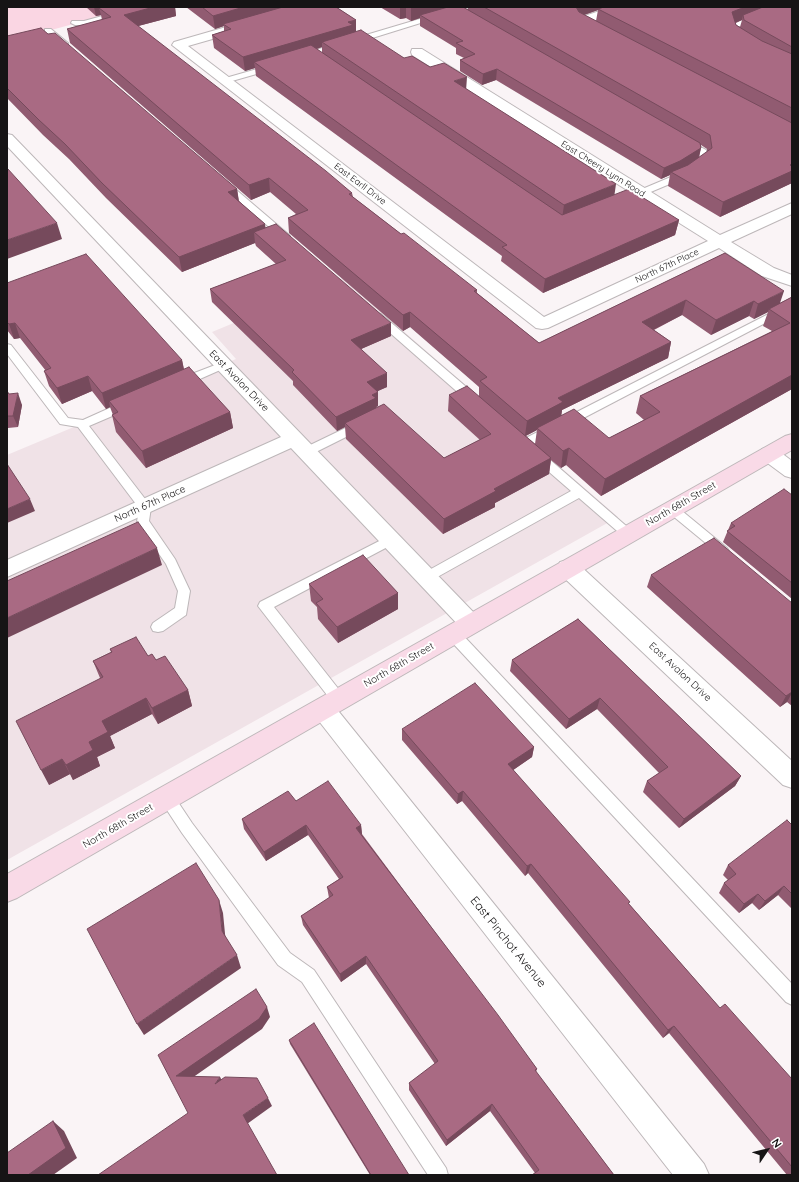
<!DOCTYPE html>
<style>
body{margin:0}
#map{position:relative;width:799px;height:1182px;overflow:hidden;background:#faf4f6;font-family:Quicksand,sans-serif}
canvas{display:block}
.frame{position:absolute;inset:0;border:8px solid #161415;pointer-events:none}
.north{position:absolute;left:747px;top:1130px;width:40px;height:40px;-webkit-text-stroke:3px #fff;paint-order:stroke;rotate:55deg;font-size:11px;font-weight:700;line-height:16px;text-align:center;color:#161415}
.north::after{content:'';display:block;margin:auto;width:14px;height:18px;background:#161415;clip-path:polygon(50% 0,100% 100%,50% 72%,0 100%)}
</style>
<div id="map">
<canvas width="799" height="1182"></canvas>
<div class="frame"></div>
<div class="north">N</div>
</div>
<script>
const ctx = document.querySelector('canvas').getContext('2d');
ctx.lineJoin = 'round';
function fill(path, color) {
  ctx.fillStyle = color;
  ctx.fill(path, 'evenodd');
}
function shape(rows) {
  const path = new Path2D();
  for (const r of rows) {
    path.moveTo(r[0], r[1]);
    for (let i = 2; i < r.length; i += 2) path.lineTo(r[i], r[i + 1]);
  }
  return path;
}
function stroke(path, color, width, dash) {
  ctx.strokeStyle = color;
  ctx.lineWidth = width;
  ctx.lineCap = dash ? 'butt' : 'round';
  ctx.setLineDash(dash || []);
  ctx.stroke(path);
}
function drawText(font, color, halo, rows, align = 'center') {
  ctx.font = font + ' Quicksand,sans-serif';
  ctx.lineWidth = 4;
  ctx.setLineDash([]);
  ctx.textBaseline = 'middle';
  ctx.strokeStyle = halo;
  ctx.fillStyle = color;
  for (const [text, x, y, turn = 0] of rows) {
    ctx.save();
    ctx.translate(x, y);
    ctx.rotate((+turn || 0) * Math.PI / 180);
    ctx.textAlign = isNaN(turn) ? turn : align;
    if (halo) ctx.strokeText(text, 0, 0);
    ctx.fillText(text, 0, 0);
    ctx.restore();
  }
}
const built = shape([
 [342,278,618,517,7,860,7,455,236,359,212,332]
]);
const green = shape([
 [7,7,136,7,7,42]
]);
const lane = shape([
 [135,7,147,7,84,25,75,25,71,23,72,21,84,21,135,7],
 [460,7,472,7,308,58,305,58,301,56,302,54,460,7],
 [779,7,790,7,738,27,740,34,746,38,745,40,739,40,733,35,730,26,731,24,779,7],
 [45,29,51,29,68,43,68,47,62,47,45,33,45,29],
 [271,65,274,65,274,69,225,83,221,81,222,79,271,65],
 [686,139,706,150,708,161,707,163,684,178,634,199,628,199,626,197,628,195,678,174,700,160,699,153,682,142,686,139],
 [224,181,227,182,288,234,290,236,288,238,282,238,221,186,220,184,221,182,224,181],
 [792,302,792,309,528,447,524,448,520,447,518,444,520,441,792,302],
 [377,313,381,314,478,397,480,400,478,403,470,403,373,318,372,316,377,313],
 [7,344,11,345,68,418,83,420,123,402,131,402,133,405,131,408,89,426,149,504,151,507,149,521,175,559,190,591,186,615,163,631,158,632,153,631,151,627,153,623,175,608,178,591,166,564,137,522,139,508,78,427,60,424,7,354,7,344],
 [223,362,227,363,228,365,227,367,184,386,180,387,176,386,175,383,176,380,223,362],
 [360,421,364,422,366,425,364,428,310,455,306,456,302,455,300,452,302,449,360,421],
 [537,451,541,452,632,531,634,534,632,537,628,539,624,537,579,498,432,580,427,582,422,580,421,577,422,574,571,491,533,458,531,455,533,452,537,451],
 [672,505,676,506,727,548,729,551,727,554,723,556,719,554,668,512,666,509,668,506,672,505],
 [391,535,395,537,397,540,395,543,274,607,344,696,346,700,344,704,339,706,334,704,258,606,260,602,391,535],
 [453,629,458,630,792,984,792,1005,786,1002,448,638,446,634,448,630,453,629],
 [167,791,172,793,192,823,290,953,314,970,446,1168,448,1175,428,1175,302,982,278,965,182,833,159,798,162,793,167,791]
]);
const street = shape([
 [612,7,630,7,628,10,586,24,578,24,576,21,578,18,612,7],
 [240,23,244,24,246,27,244,30,188,46,544,317,708,241,412,55,411,52,412,49,422,49,720,235,792,203,792,214,731,242,774,268,792,275,792,286,762,276,719,248,548,328,542,329,536,328,172,45,174,42,240,23],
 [7,134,12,135,479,618,482,624,479,630,471,633,463,630,291,448,7,577,7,560,281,437,7,146,7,134],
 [769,447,776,449,792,461,792,478,785,476,762,459,759,454,762,449,769,447],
 [568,560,576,562,792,761,792,788,783,785,560,574,557,568,560,562,568,560],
 [323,699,331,702,704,1164,709,1175,673,1175,315,716,311,709,315,702,323,699]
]);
const secondary = shape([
 [792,434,792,450,17,898,7,902,7,874,785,436,792,434]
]);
const wall = shape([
 [86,7,175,7,176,16,138,26,352,193,353,197,401,234,477,290,477,293,539,343,725,253,780,303,792,297,792,389,601,496,566,465,561,468,551,460,549,474,495,503,495,507,443,534,346,439,345,427,337,431,293,385,293,381,212,302,210,289,276,264,256,246,255,243,182,272,106,198,69,159,43,135,7,98,7,36,48,34,237,189,239,201,266,228,391,336,361,349,387,387,377,391,378,406,376,407,376,408,444,458,480,440,448,411,449,395,479,396,479,387,410,327,403,331,289,233,288,218,296,214,270,192,251,200,70,43,67,29,102,20,101,15,96,16],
 [768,312,763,326,772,331,640,396,636,413,644,420,609,438,561,416,562,410,668,358,671,342,654,330,682,315,711,335,749,316,754,319],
 [537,430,535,444,526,436],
 [186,7,336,7,356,20,356,32,404,58,430,67,466,89,614,195,679,220,675,235,543,293,501,261,502,256,256,76,255,68,245,71,214,48,212,35,224,31,224,26,215,29],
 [322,47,322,53,317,49],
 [380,7,463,7,468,10,468,7,792,7,792,183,720,217,668,186,670,175,661,179,496,80,482,85,460,71,460,60,464,58,456,54,456,48,420,26,420,18,411,21,406,18,400,19],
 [598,10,596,21,584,15],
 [742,20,740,27,736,25,736,23],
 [701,145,707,149,707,152,699,158,701,148],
 [7,283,182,360,184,369,230,412,233,428,146,468,116,432,112,415,113,415,110,407,106,409,92,391,62,404,49,386,44,371,46,371,20,338,14,339,7,330],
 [7,391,9,394,22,405,18,427,8,428,7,431],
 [792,495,792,599,723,542,731,523],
 [651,575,792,603,792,706,787,702,780,707,647,587],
 [309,584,398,593,398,609,338,643,318,619,317,607,311,601],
 [578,619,741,776,735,786,679,828,643,792,647,781,659,773,597,709,566,729,510,671,512,660],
 [110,649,148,656,156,660,188,690,192,706,158,724,152,714,110,736,115,748,97,757,100,766,73,780,70,774,49,785,100,678,93,661,111,652],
 [402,729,534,747,532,757,513,770,629,904,720,1008,792,1079,792,1175,787,1175,669,1033,663,1038,528,873,525,876,462,801,457,804,402,740],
 [296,801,361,825,362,834,537,1069,536,1072,614,1175,535,1173,490,1111,446,1146,409,1090,409,1083,435,1064,366,964,341,982,303,925,301,916,329,898,327,887,339,879,308,835,266,861,244,829,242,819],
 [792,825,792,909,778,895,759,910,752,903,739,913,719,893,724,883,728,880,723,875,728,865],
 [289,1040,409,1175,370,1175,290,1044]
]);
const shadedWall = shape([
 [94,7,129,7,99,8,101,15,96,16],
 [154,7,175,7,176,16,127,29,124,15],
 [244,7,292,7,223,24,224,26,215,29,213,16],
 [400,7,406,7,406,18,400,19],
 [413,7,457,7,420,15,420,18,411,21,411,8],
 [576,7,607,7,598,9,598,10,578,17],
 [745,7,775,7,743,15,742,20,729,25,732,12],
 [356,20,356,33,322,42,322,47,259,66,254,62,255,68,245,71,243,57],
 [497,69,496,80,482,85,483,74],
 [467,77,466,91,454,81],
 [701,148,698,159,677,173,671,172,670,175,661,179,664,168],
 [792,164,792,183,720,217,723,202],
 [269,178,270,192,251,200,249,185],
 [616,184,614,198,562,219,564,205],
 [237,189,239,204,228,192],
 [679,220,675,235,543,293,545,279],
 [57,223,62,239,7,259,7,240],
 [265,224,267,239,254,232,255,243,182,272,179,257],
 [784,291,779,306,769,309,768,312,754,319,758,304],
 [686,300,682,315,639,337,642,322],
 [754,301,749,316,711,335,716,320],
 [410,312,410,327,403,331,403,315],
 [15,323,20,338,14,339,9,324],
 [391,323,391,336,352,353,351,340],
 [671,342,668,358,562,410,561,418,537,428,537,430,525,436,527,421,558,398],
 [182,360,185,376,109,401,110,407,106,409,102,393],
 [387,373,387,387,367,396,367,382],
 [792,375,792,389,601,496,605,479],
 [88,376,92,391,62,404,57,388],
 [378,392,378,406,376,407,376,412,345,423,345,427,337,431,336,417,372,395],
 [18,393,22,405,18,427,13,416],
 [230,412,233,428,146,468,142,451],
 [569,448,566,465,561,468,563,451],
 [551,458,549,474,495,503,495,507,443,534,444,519,494,489],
 [30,499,35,511,7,523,7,509],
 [157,548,162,565,7,638,7,618],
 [398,593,398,609,338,643,337,627],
 [188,690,192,706,158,724,152,708],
 [792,692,792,693,787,702,780,707,786,696],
 [146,698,152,714,110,736,115,748,97,757,100,766,73,780,66,765,102,721],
 [600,698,597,709,566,729,569,719],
 [534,747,532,757,506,775,508,764],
 [62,759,70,774,49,785,41,770],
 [741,776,735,786,679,828,684,819],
 [463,791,462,801,457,804,458,794],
 [306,825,308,835,266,861,264,852],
 [361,825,362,835,356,828],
 [531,864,528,873,525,876,527,866],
 [784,886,778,895,759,910,765,901],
 [758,894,752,903,739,913,744,904],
 [219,900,223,913,226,944,222,931],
 [237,955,241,968,144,1035,137,1024],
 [366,956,366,964,341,982,340,974],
 [267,1007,270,1017,262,1029,182,1085,176,1076],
 [674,1026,669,1033,663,1038,668,1030],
 [220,1077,225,1086,215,1084],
 [268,1098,272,1106,247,1124,243,1115],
 [492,1104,490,1111,446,1146,447,1140],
 [53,1121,64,1131,77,1158,53,1175,28,1175]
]);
const building = shape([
 [102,7,154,7,124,15,326,171,352,193,349,194,401,234,404,233,477,290,474,291,539,343,725,253,784,291,758,304,754,301,716,320,686,300,642,322,671,342,558,398,563,402,527,421,480,381,487,377,410,312,403,315,288,218,308,210,269,178,249,185,67,29,111,17,99,8,102,7],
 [202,7,244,7,213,16,202,7],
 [283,7,336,7,356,20,348,22,353,25,243,57,212,35,231,29,223,24,283,7],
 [448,7,463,7,700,143,701,148,680,161,664,168,497,69,483,74,460,60,475,54,456,43,463,41,420,15,448,7],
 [484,7,576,7,579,12,790,122,792,123,792,164,790,165,792,166,792,171,723,202,671,172,688,165,712,148,710,135,484,7],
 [604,7,745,7,732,12,736,25,762,41,792,54,792,108,598,9,604,7],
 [763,7,792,7,792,47,744,20,743,15,763,7],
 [41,28,48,34,55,33,237,189,228,192,265,224,179,257,102,183,65,144,39,120,7,88,7,36,41,28],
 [361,30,404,58,412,56,430,67,444,63,467,77,454,81,616,184,564,205,322,42,361,30],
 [311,45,562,215,629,189,679,220,545,279,502,247,507,245,254,62,311,45],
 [7,168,57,223,7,240,7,168],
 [276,224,391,323,351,340,387,373,367,382,378,392,372,395,376,398,336,417,292,372,294,370,210,289,286,260,254,232,276,224],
 [86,254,182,360,102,393,88,376,57,388,44,371,51,368,15,323,9,324,7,322,7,283,86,254],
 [792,297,792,375,605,479,569,448,563,451,537,428,574,409,609,438,660,412,640,396,790,323,769,309,792,297],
 [189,367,230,412,142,451,112,415,118,412,109,401,189,367],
 [467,386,551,458,494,489,496,491,444,519,345,423,384,404,444,458,491,434,449,395,467,386],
 [7,391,9,394,18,393,13,416,7,416,7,391],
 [7,464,30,499,7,509,7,464],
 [784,489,792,495,792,583,727,531,735,526,731,523,784,489],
 [138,522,157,548,7,618,7,581,138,522],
 [714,538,792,603,792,692,786,696,651,575,714,538],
 [363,555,398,593,337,627,316,603,323,599,309,584,363,555],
 [578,619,741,776,684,819,647,781,668,767,600,698,569,719,512,660,578,619],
 [136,637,148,656,152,654,156,660,165,656,188,690,152,708,146,698,102,721,108,732,89,742,93,750,66,765,62,759,41,770,16,721,103,677,93,661,112,652,110,649,136,637],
 [475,683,534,747,508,764,630,902,628,903,720,1008,725,1004,792,1079,792,1167,674,1026,668,1030,531,864,527,866,463,791,458,794,402,729,475,683],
 [328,781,361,825,356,828,498,1015,537,1069,535,1070,614,1175,532,1175,539,1170,492,1104,447,1140,409,1083,438,1061,366,956,340,974,301,916,333,895,327,887,343,877,306,825,264,852,242,819,288,791,296,801,328,781],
 [787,820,792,825,792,894,784,886,765,901,758,894,744,904,724,883,736,874,728,865,787,820],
 [196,863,219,900,222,931,237,955,137,1024,87,929,196,863],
 [256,989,267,1007,259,1019,176,1076,220,1077,215,1084,225,1077,257,1078,268,1098,243,1115,277,1175,98,1175,188,1113,158,1055,256,989],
 [314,1023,409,1175,371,1175,289,1040,314,1023],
 [53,1121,66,1148,28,1175,7,1175,7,1153,53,1121]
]);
const farStreetnames = [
 ["East Cheery Lynn Road",603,169,32],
 ["East Earll Drive",360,184,37],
 ["North 67th Place",667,266,-25]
];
const streetNames = [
 ["East Avalon Drive",239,381,46],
 ["North 67th Place",150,504,-24],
 ["North 68th Street",681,504,-30],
 ["North 68th Street",399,665,-30],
 ["East Avalon Drive",680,672,43],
 ["North 68th Street",118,826,-30]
];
const nearStreetnames = [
 ["East Pinchot Avenue",508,942,51]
];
fill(built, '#f0e2e7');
fill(green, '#fad6e3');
stroke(lane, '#bdb7b9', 2);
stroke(street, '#bdb7b9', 2);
stroke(secondary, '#bdb7b9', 2);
fill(lane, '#fff');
fill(street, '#fff');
fill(secondary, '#f9dae7');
fill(wall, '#915b71');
fill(shadedWall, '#764a5c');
fill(building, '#a96a83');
stroke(building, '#764a5c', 1);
drawText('9px', '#161415', '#fff', farStreetnames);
drawText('10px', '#161415', '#fff', streetNames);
drawText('12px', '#161415', '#fff', nearStreetnames);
</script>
